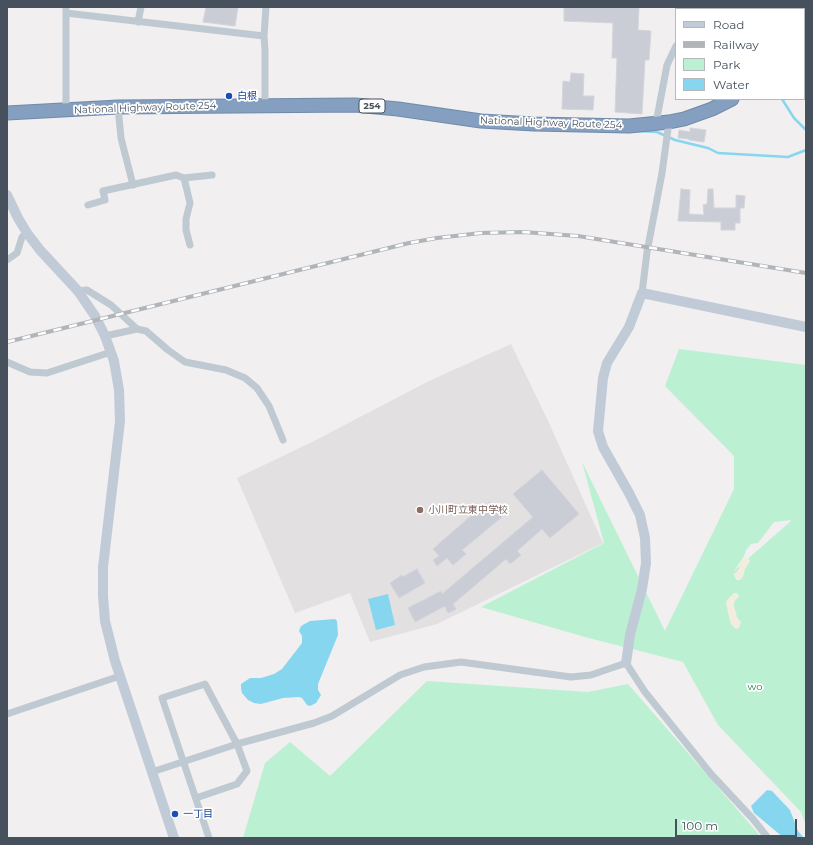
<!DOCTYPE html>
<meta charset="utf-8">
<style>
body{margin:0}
#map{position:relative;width:813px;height:845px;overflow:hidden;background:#f1efef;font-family:Montserrat,sans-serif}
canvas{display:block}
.frame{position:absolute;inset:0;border:8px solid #46515d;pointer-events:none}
.legend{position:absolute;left:675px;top:8px;width:130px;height:92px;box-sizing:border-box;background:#fff;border:1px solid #b5b9be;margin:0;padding:5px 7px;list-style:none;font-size:12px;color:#46515d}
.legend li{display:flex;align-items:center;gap:8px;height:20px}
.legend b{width:20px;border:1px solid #b5b9be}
.scale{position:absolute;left:675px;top:819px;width:122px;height:18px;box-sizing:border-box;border:2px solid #46515d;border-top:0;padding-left:5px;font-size:12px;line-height:14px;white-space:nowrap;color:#46515d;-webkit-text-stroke:3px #fff;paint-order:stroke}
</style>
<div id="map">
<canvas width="813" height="845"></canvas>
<div class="frame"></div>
<ul class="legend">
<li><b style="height:5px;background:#c1cbd8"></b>Road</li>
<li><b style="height:5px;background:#b1b4b9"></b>Railway</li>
<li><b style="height:11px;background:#bbf1d2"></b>Park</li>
<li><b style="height:11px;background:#87d6ef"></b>Water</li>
</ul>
<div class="scale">100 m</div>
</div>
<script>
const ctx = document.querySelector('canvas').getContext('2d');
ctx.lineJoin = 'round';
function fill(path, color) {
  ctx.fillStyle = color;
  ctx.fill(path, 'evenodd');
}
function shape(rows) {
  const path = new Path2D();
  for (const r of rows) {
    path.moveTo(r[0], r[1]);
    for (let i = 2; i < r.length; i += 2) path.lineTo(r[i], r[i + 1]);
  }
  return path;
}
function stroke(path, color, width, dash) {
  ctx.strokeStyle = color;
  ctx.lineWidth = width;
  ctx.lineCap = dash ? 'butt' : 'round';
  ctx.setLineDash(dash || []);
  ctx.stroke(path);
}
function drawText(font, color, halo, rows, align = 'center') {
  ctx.font = font + ' Montserrat,"Noto Sans JP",sans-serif';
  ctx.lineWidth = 3.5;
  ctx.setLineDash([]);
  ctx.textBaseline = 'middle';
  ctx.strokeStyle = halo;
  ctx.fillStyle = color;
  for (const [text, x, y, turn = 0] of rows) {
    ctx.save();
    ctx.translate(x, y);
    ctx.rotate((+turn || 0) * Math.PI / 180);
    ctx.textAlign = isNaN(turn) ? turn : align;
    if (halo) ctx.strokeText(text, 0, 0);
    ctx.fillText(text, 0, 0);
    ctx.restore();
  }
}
const commercial = shape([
 [757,7,806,7,806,40,804,41,804,9,757,9]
]);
const education = shape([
 [511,344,549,423,603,543,437,624,370,642,350,593,295,613,237,478,314,441,429,381]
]);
const green = shape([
 [679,349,806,365,806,825,801,812,718,725,683,662,585,637,481,607,604,543,582,462,665,631,734,489,734,456,665,386],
 [791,520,791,521,734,571,744,556,746,550,751,544,758,543,774,522],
 [427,681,588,692,628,684,762,838,243,838,265,763,290,742,330,776]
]);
const sand = shape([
 [745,557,747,558,750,560,749,563,745,569,743,577,740,580,736,580,734,574,739,569,740,562],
 [734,593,737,593,739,596,734,602,734,606,737,617,741,622,739,628,736,629,731,624,730,621,726,603,727,600]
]);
const water = shape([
 [388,594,395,625,376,630,368,599],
 [335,619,337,621,338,635,318,684,318,690,321,695,316,703,310,706,307,705,302,698,299,697,283,698,261,704,254,703,248,700,242,693,241,688,241,684,250,678,261,678,274,674,282,669,302,643,302,636,299,631,301,626,310,621],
 [767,790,772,791,790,810,798,831,804,838,784,838,754,813,751,806]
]);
const stream = shape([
 [680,9,680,7],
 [782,99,794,118,806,130],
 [638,131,657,132,675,140,708,148,718,153,788,157,806,150]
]);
const building = shape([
 [206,7,238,7,235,26,203,22,206,7],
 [564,7,639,7,638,30,651,31,649,60,645,60,642,114,615,112,617,58,612,58,613,23,564,21,564,7],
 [571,73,584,74,583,96,594,96,593,110,562,109,563,81,570,82,571,73],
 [690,128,706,130,704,142,689,140,689,139,678,138,679,130,690,132,690,128],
 [681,189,690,190,689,214,704,215,703,205,707,204,708,189,713,189,714,208,736,208,736,195,745,196,744,208,740,208,740,223,735,223,735,230,721,230,721,222,678,221,681,189],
 [542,470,579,514,550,538,542,529,517,551,521,555,510,564,506,559,453,604,456,609,448,613,445,606,415,622,408,608,441,591,442,594,533,517,513,494,542,470],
 [490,502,502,517,462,550,466,554,453,565,447,558,437,566,433,560,439,556,433,549,481,507,482,509,490,502],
 [417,569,425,583,399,598,390,583,402,575,403,577,417,569]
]);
const street = shape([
 [66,7,66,110],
 [686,7,686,9],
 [66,13,264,36],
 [138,22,141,7],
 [265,105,265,50,264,36,266,7],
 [118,107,121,138,133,185],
 [656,123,667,65,676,46],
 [184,178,190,203,186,219,186,230,190,245],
 [88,205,105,200,103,191,176,175,184,178,212,175],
 [7,260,17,253,22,237,27,233],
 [78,291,87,290,111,305,137,329],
 [642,293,647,252,662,173,669,122],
 [105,336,137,329,146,331,168,350,185,362,226,370,245,378,257,388,269,406,283,440],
 [7,362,30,372,47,373,111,352],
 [7,714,120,676],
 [152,772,237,744,314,723,332,716,400,675,424,667,461,662,571,677,591,675,626,663,645,692,711,774,753,819,768,838],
 [196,798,237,784,247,771,237,744,205,684,162,698,209,838]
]);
const secondary = shape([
 [7,195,18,218,27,233,40,250,78,291,95,316,105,336,114,361,119,390,120,421,103,567,103,596,105,621,115,661,174,838],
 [626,663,630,635,642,589,646,563,645,538,640,515,629,493,603,447,598,431,603,378,607,363,629,327,642,293,806,327]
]);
const highway = shape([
 [804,49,806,48],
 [7,113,118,107,355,105,398,109,481,121,534,124,629,126,669,122,684,119,712,109,732,99]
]);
const rail = shape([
 [7,342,409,243,437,238,481,233,523,232,578,236,806,273]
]);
const markers = [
 [229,96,4,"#1a4fb4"],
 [420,510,4,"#8d6e63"],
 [175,814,4,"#1a4fb4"]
];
const shields = [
 [372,106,26]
];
const shieldNames = [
 ["254",372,106]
];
const transitNames = [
 ["白根",237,96],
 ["一丁目",183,814]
];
const streetNames = [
 ["National Highway Route 254",145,108,-2],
 ["National Highway Route 254",551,123,2]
];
const educationNames = [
 ["小川町立東中学校",428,510]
];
const parkNames = [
 ["wo",755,687]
];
fill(commercial, '#fdf7e8');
fill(education, '#e2e0e1');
fill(green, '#bbf1d2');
fill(sand, '#f3eddf');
fill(water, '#87d6ef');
stroke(stream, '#87d6ef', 2.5);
fill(building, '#cacdd5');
stroke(building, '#d2d5db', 1);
stroke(highway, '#708aab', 15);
stroke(street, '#bfc9d1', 7);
stroke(secondary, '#c1cbd8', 10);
stroke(highway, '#859fc0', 13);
stroke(rail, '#b1b4b9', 4);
stroke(rail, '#fff', 2.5, [8]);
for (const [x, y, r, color] of markers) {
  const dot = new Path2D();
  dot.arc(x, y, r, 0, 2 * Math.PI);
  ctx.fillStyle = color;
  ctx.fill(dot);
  stroke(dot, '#fff', 1.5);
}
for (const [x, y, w] of shields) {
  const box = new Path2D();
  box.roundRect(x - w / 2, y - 7, w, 14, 3);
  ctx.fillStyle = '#fff';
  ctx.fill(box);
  stroke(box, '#46515d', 1);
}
drawText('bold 9px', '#46515d', null, shieldNames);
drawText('10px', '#164399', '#fff', transitNames, 'left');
drawText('10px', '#46515d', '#fff', streetNames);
drawText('10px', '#785e54', '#fff', educationNames, 'left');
drawText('10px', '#13824e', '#fff', parkNames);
</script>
